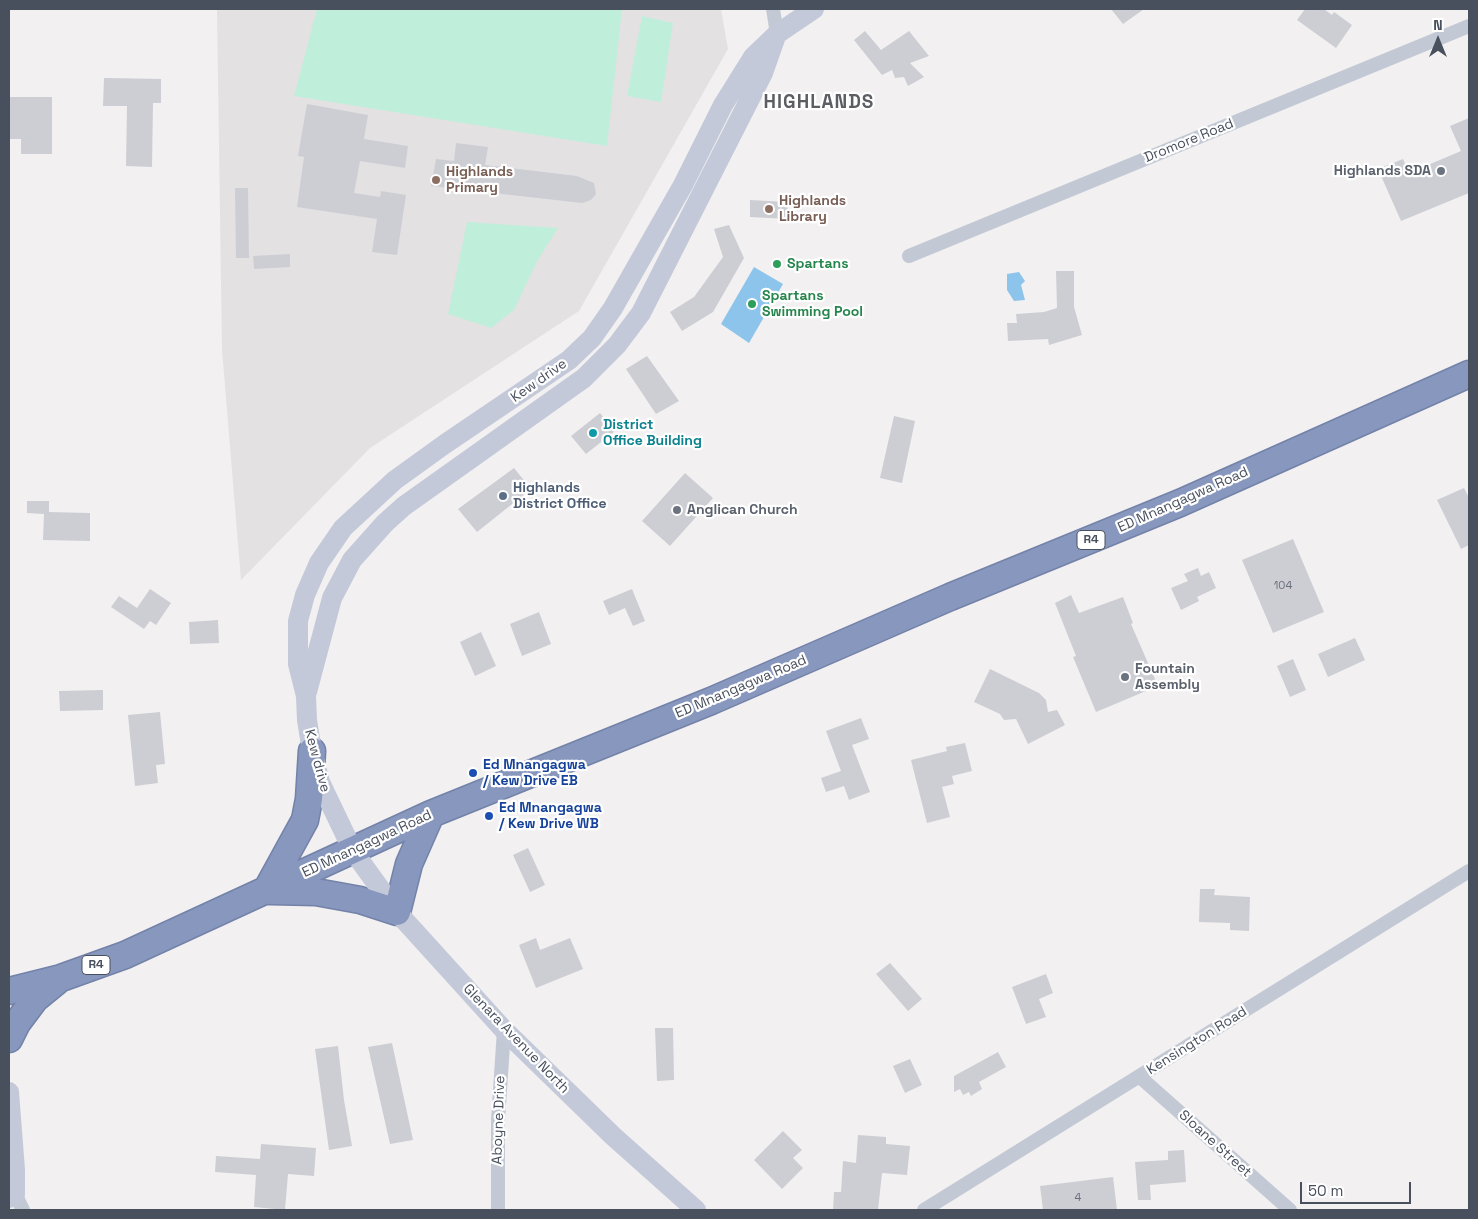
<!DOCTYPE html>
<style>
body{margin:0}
#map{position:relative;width:1478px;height:1219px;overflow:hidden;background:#f2f0f0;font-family:"Space Grotesk",sans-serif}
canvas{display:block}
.frame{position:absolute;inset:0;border:10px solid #484f5d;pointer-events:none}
.north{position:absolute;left:1413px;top:15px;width:50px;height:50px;-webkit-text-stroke:4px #fff;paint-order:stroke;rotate:0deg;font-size:14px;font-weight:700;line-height:20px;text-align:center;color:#484f5d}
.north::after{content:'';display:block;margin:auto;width:18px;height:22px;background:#484f5d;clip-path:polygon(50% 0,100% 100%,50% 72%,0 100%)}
.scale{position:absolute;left:1300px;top:1182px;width:111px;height:22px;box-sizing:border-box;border:2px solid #484f5d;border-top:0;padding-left:6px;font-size:15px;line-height:18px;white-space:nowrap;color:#484f5d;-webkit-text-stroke:4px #fff;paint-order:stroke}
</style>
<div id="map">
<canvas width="1478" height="1219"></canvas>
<div class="frame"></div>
<div class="north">N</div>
<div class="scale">50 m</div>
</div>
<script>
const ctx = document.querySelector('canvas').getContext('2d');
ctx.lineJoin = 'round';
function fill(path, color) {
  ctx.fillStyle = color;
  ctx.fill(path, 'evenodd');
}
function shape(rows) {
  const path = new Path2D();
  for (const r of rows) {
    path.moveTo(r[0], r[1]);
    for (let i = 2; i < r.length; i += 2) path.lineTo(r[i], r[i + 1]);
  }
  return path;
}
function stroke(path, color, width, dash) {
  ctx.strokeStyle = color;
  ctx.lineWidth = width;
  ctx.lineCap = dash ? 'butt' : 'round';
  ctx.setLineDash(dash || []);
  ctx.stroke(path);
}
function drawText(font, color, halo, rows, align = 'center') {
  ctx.font = font + ' "Space Grotesk",sans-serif';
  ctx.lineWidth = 4.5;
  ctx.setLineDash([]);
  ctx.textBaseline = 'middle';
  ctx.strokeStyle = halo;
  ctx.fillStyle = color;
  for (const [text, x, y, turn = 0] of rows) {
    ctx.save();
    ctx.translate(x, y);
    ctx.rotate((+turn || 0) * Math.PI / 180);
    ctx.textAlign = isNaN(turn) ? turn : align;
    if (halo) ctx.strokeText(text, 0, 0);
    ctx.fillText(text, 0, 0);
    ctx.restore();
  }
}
const education = shape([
 [217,9,721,9,728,49,579,311,370,448,241,580,222,349]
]);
const green = shape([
 [317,9,622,9,607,146,294,96],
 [642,16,673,23,661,102,627,96],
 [467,222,558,228,537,261,514,310,491,328,448,314]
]);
const water = shape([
 [754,267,783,284,749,343,721,324],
 [1019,272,1025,281,1021,285,1025,300,1014,301,1007,290,1007,274]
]);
const building = shape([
 [1111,9,1144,9,1123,24],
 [1305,9,1324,9,1332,15,1334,12,1352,25,1336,48,1297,20],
 [865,31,881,50,909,31,929,56,910,63,924,77,908,86,904,77,895,78,892,70,882,75,854,40],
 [104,78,161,79,161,103,153,103,152,167,126,166,127,106,103,106],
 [9,97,52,97,52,154,21,154,21,139,9,139],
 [307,104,368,115,364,139,408,146,405,168,360,161,354,193,380,197,381,191,406,195,397,255,372,252,377,219,297,207,304,157,298,156],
 [1469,118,1469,193,1401,221,1378,169,1403,159,1409,173,1461,151,1450,126],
 [456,143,488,147,485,165,577,176,594,183,596,194,591,200,582,203,431,186,436,159,454,161],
 [235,188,248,188,249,258,236,258],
 [750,200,788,202,787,219,750,217],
 [729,225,744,258,713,312,682,331,670,312,694,297,723,257,714,229],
 [290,254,290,267,254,269,253,256],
 [1056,271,1074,271,1074,307,1082,335,1049,345,1048,339,1008,341,1007,323,1017,323,1016,314,1044,312,1057,308],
 [647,356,679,401,656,414,626,369],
 [600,413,615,431,586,454,571,436],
 [894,416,915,421,902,483,880,478],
 [514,468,531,489,477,532,458,509],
 [685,473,713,498,670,546,642,521],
 [1464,488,1469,498,1469,545,1461,549,1437,500],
 [27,501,49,501,49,512,90,513,90,541,43,540,44,514,27,513],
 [1293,539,1324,612,1273,633,1242,560],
 [1198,568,1201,576,1209,572,1216,588,1197,597,1199,601,1181,610,1171,588,1188,581,1184,574],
 [150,589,171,603,156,625,150,621,144,629,111,607,119,596,137,608],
 [632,589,645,621,633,626,625,608,609,615,603,601],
 [1071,595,1079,613,1123,597,1133,623,1131,624,1158,686,1096,712,1073,657,1076,656,1055,603],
 [539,612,551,644,522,656,510,624],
 [218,620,219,643,190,644,189,622],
 [481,632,496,666,475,676,460,642],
 [1355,638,1365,660,1328,677,1318,654],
 [1293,659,1306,690,1290,697,1277,666],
 [990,669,1039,693,1046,700,1048,712,1057,710,1065,725,1028,744,1016,719,1004,720,1000,714,974,702],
 [103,690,103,710,60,711,59,691],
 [160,712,165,764,156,765,158,783,135,786,128,715],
 [861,718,869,739,852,745,870,792,849,800,844,786,826,792,821,778,841,771,826,731],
 [965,743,972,771,952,776,954,784,942,787,950,817,927,823,911,760,947,751,946,747],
 [528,848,545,885,530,892,513,855],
 [1200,889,1215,889,1214,895,1250,897,1249,931,1230,930,1230,923,1199,922],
 [536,938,540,950,570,938,583,969,536,988,519,945],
 [890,963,922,999,908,1011,876,974],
 [1046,974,1053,993,1039,999,1046,1017,1026,1024,1012,987],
 [655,1028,673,1028,674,1080,657,1081],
 [392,1043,413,1140,390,1144,368,1047],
 [338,1046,344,1100,352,1146,329,1150,315,1049],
 [998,1052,1006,1067,979,1082,982,1089,971,1096,969,1092,963,1095,960,1089,954,1092,954,1076],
 [910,1059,922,1085,905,1093,893,1066],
 [783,1131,802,1150,793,1158,803,1168,782,1189,754,1160],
 [858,1135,886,1137,886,1144,910,1146,907,1175,882,1173,878,1210,833,1210,834,1192,841,1192,843,1161,856,1163],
 [261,1144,316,1148,314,1176,288,1174,285,1210,254,1207,256,1175,215,1172,216,1156,260,1159],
 [1184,1150,1186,1182,1150,1185,1151,1200,1138,1200,1135,1162,1168,1160,1168,1151],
 [1113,1177,1117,1210,1043,1210,1040,1186]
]);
const street = shape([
 [773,9,777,34],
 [909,256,1469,26],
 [1140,1077,1290,1210],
 [15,1194,23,1210],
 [498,1210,498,1120,504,1030],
 [924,1210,1469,871]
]);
const secondary = shape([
 [307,692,332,598,352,560,385,523,404,506,584,378,617,345,641,313,763,73,775,39],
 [9,1092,15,1170,15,1194,9,1198],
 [696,1210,613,1136,504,1030,397,912,353,851,320,782,312,751,307,720,306,696,298,664,298,621,305,595,319,563,343,528,395,480,445,444,569,360,592,338,613,308,683,185,723,105,753,57,777,34,814,9]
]);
const highway = shape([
 [266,891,305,820,309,799,312,751],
 [272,891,316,892,360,900,397,912,409,864,431,814],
 [9,991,61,978,125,955,431,814,711,701,950,597,1180,503,1469,374],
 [9,1039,17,1023,35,999,57,981]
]);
const markers = [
 [1441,171,5,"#6b7280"],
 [436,180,5,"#8d6e63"],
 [769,209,5,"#8d6e63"],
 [777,264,5,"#2e9e5b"],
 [752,304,5,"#2e9e5b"],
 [593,433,5,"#0f9aa8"],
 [503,496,5,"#5c6f8a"],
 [677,510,5,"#6b7280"],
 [1125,677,5,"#6b7280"],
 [473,773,5,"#1a4fb4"],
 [489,816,5,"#1a4fb4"]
];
const numberNames = [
 ["104",1283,586],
 ["4",1078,1198]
];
const shields = [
 [1091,540,28],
 [96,965,28]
];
const shieldNames = [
 ["R4",1091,540],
 ["R4",96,965]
];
const streetNames = [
 ["Dromore Road",1189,141,-22],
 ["Kew drive",539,381,-35],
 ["ED Mnangagwa Road",1183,500,-24],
 ["ED Mnangagwa Road",741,687,-23],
 ["Kew drive",317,761,75],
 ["ED Mnangagwa Road",367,844,-25],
 ["Glenara Avenue North",516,1039,46],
 ["Kensington Road",1197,1041,-32],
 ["Aboyne Drive",499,1120,-88],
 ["Sloane Street",1215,1144,42]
];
const worshipNames = [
 ["Highlands SDA",1431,171,"right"],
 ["Anglican Church",687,510],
 ["Fountain",1135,669],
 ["Assembly",1135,685]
];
const educationNames = [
 ["Highlands",446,172],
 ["Primary",446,188],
 ["Highlands",779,201],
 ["Library",779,217]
];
const leisureNames = [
 ["Spartans",787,264],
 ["Spartans",762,296],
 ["Swimming Pool",762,312]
];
const cultureNames = [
 ["District",603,425],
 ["Office Building",603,441]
];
const serviceNames = [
 ["Highlands",513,488],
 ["District Office",513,504]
];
const transitNames = [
 ["Ed Mnangagwa",483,765],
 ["/ Kew Drive EB",483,781],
 ["Ed Mnangagwa",499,808],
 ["/ Kew Drive WB",499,824]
];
const districtNames = [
 ["HIGHLANDS",819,103]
];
fill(education, '#e3e1e2');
fill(green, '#bfefdb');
fill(water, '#8dc4eb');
fill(building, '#cdced4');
stroke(highway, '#7382a9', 29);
stroke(street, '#c3c9d4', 14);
stroke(secondary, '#c3c9d8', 20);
stroke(highway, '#8897bd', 26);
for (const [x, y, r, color] of markers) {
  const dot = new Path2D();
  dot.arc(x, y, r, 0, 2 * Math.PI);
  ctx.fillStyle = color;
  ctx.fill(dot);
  stroke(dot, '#fff', 2);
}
drawText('11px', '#696f7b', null, numberNames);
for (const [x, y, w] of shields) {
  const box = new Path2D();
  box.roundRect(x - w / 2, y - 9.5, w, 19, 4);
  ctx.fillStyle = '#fff';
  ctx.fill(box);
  stroke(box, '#484f5d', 1);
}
drawText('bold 12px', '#484f5d', null, shieldNames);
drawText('14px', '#484f5d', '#fff', streetNames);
drawText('bold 14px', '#5b616d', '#fff', worshipNames, 'left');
drawText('bold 14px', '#785e54', '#fff', educationNames, 'left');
drawText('bold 14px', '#27864d', '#fff', leisureNames, 'left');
drawText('bold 14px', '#0d838f', '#fff', cultureNames, 'left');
drawText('bold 14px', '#4e5e75', '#fff', serviceNames, 'left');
drawText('bold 14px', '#164399', '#fff', transitNames, 'left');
ctx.letterSpacing = '1px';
drawText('bold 19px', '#5c5e64', '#fff', districtNames);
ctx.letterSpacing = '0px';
</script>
